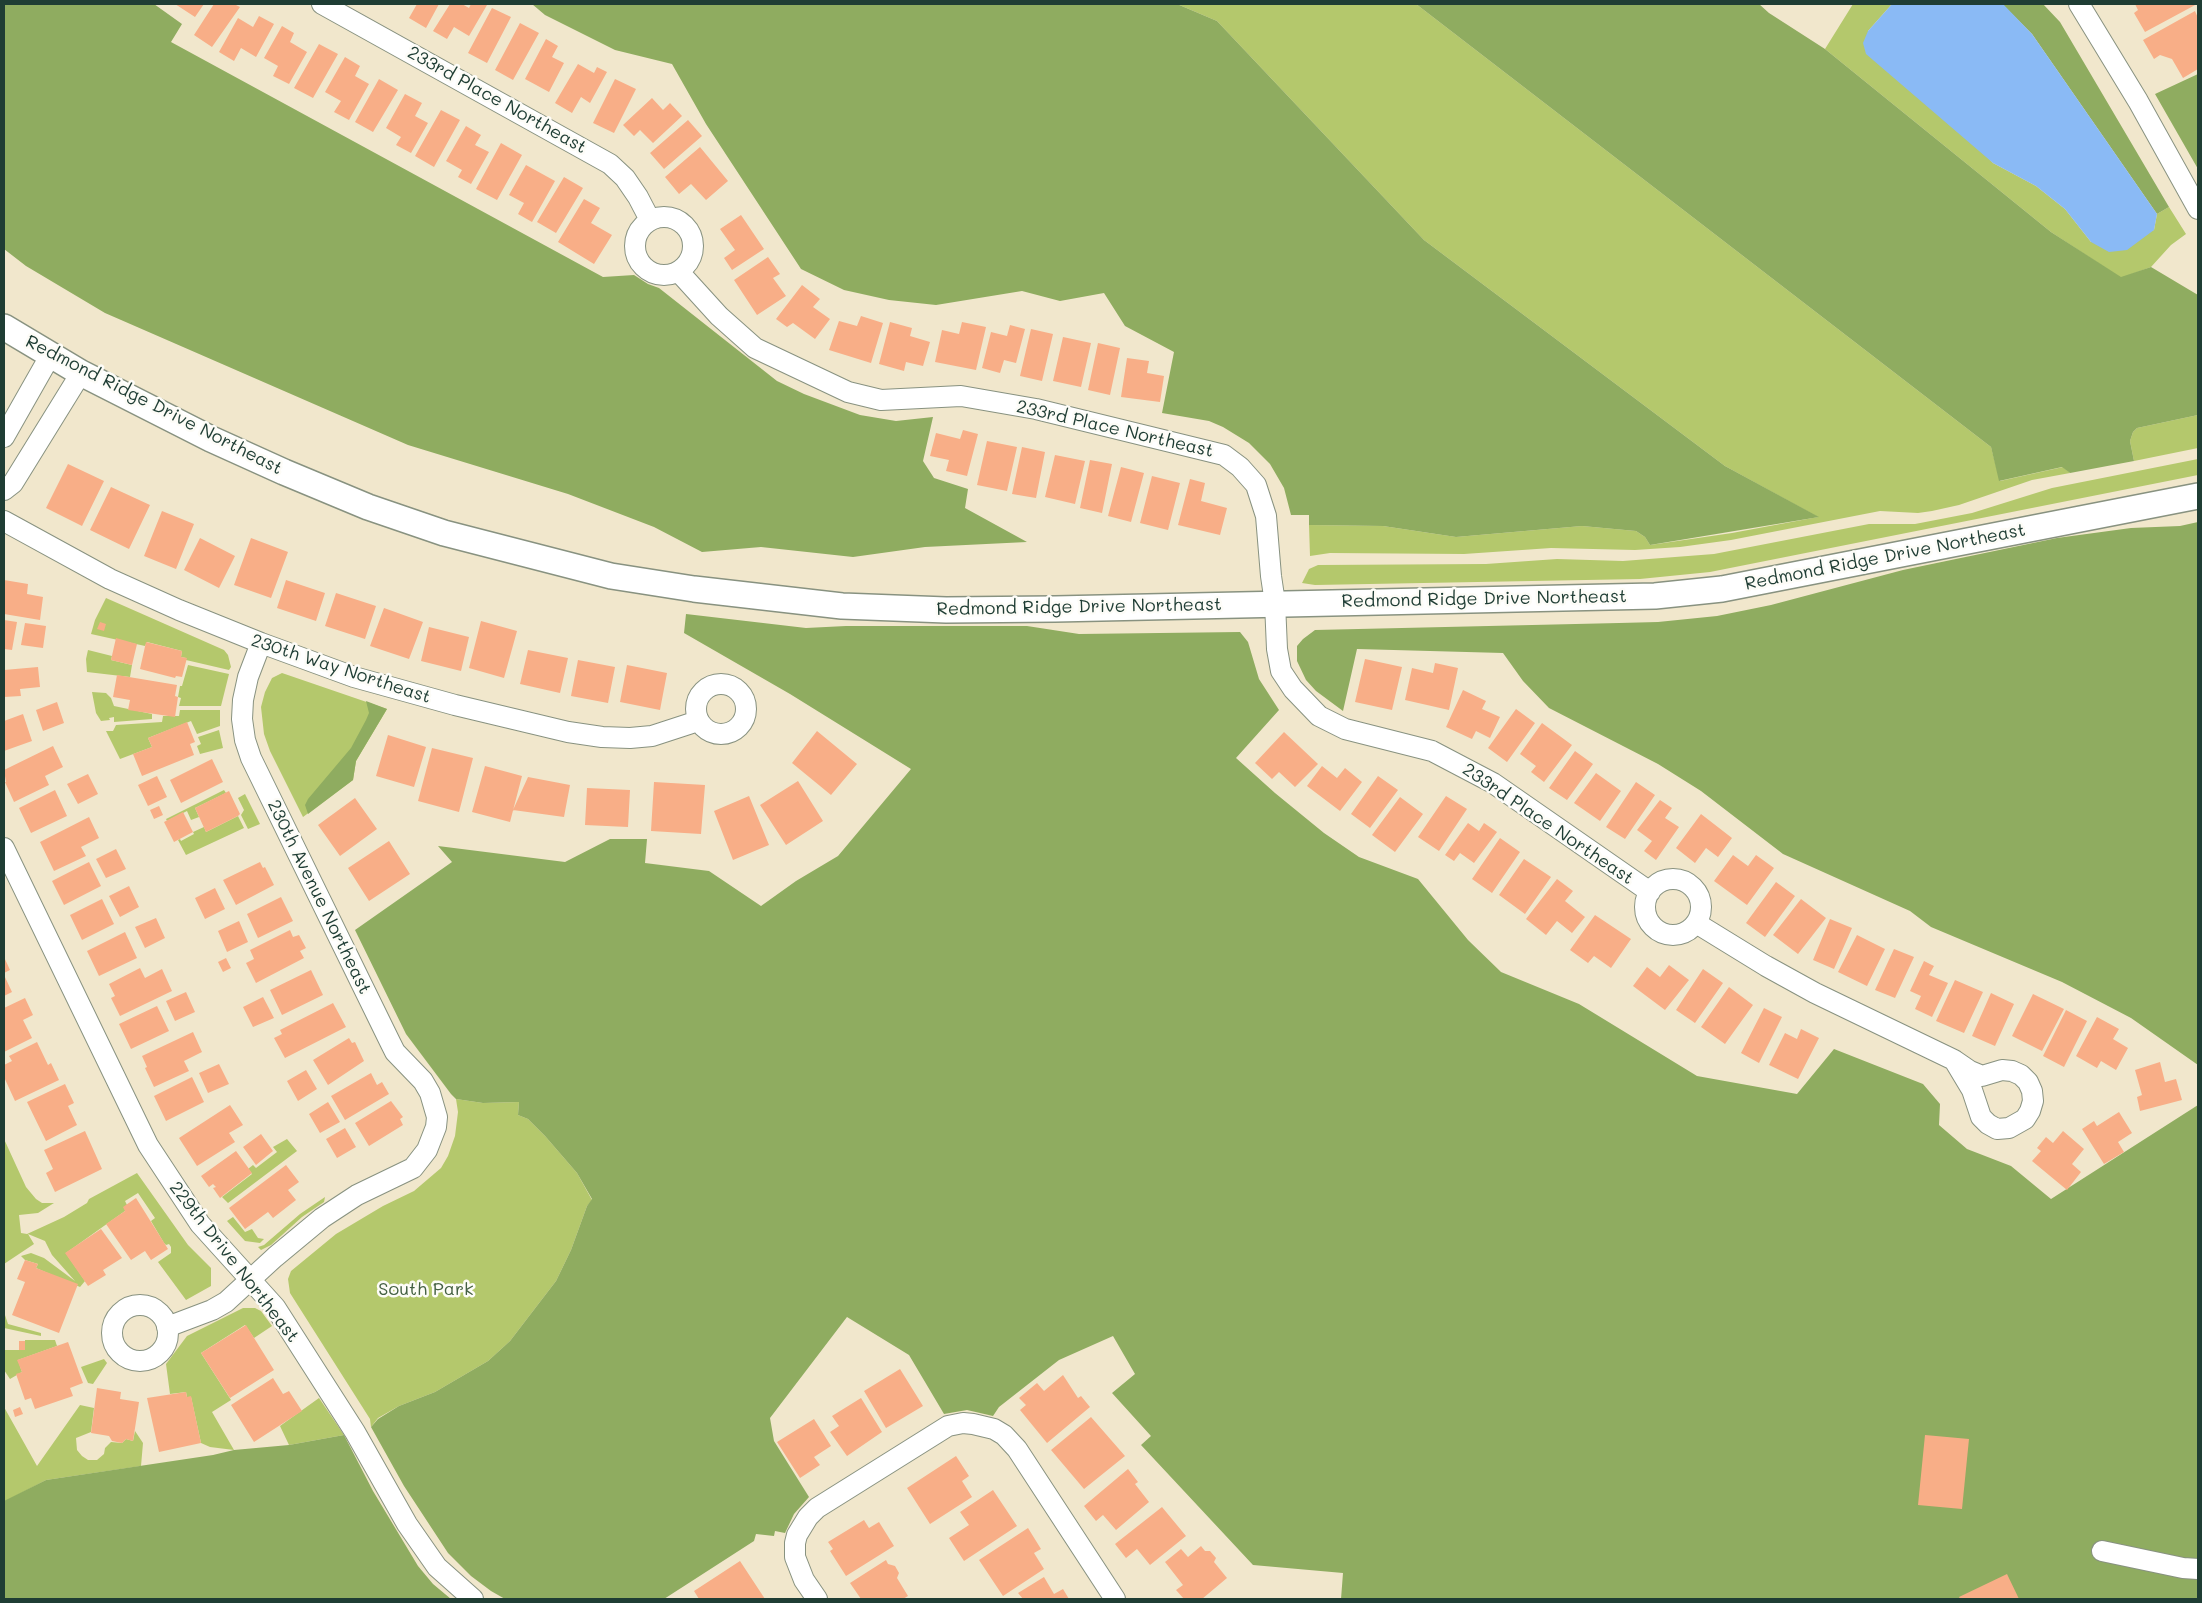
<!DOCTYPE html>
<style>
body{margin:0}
#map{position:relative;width:2202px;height:1603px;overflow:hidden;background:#f1e7cc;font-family:Mali,sans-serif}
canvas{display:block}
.frame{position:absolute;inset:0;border:5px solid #1f3d34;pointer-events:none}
</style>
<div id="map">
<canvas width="2202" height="1603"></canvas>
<div class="frame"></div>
</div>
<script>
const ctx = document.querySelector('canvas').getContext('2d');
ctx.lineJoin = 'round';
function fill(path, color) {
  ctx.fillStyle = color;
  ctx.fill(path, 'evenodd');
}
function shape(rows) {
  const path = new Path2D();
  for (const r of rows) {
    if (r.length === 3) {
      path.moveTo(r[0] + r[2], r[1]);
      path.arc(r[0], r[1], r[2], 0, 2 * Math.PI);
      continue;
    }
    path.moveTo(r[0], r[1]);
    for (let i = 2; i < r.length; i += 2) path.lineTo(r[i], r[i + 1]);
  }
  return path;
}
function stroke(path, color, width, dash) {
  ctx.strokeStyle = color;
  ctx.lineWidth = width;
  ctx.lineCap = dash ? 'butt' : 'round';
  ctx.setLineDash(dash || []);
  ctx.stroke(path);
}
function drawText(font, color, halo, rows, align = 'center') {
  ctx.font = font + ' Mali,sans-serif';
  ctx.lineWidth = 5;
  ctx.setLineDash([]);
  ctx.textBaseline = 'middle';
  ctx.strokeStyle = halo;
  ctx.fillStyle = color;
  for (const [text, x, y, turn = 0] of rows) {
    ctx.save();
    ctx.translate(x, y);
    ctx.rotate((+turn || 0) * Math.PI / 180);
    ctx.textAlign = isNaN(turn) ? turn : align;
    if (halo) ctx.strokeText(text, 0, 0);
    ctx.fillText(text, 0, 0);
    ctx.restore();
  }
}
const green = shape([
 [1177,4,1416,4,1991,447,2000,481,2063,467,2070,473,2032,480,1959,505,1932,511,1918,513,1880,511,1731,540,1680,547,1635,550,1551,548,1464,554,1330,553,1310,556,1309,525,1383,526,1456,537,1582,526,1636,531,1645,537,1650,545,1732,533,1818,517,1725,466,1424,240,1217,21],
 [1853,4,1892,4,1868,31,1993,163,2036,186,2065,209,2091,242,2154,230,2157,214,2169,207,2186,234,2171,245,2151,267,2121,278,2051,232,1825,49],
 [2198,415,2198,448,2134,461,2130,441,2133,432,2137,428],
 [2198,459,2198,475,1710,572,1640,579,1315,585,1302,583,1309,569,1318,565,1486,564,1557,559,1623,561,1714,554,1869,524,1915,524,1972,513,2052,488],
 [106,598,224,650,228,655,231,667,229,670,186,660,186,658,181,657,182,651,147,642,145,646,91,634,95,620],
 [88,650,112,656,111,660,132,665,130,677,87,672,86,659],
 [188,665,229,674,221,706,179,706,181,698,178,697,180,686,182,686],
 [282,673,387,709,356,761,353,780,303,817,270,751,264,734,261,707,265,692,272,678],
 [92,692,106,693,111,698,114,706,152,714,152,719,114,722,114,717,109,718,110,720,101,721,96,713],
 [180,710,220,710,220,726,197,734,191,721,148,738,152,747,120,759,106,731,113,731,116,725,162,722,163,716,179,716],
 [219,730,223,748,200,754,197,746,201,744,198,737],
 [224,790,226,793,195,808,199,817,191,820,187,811,167,821,166,819],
 [245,794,260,824,248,829,241,815,244,810,238,798],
 [238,816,244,828,186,855,178,840,180,839,181,841,194,834,193,832,204,827,206,832],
 [456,1099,483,1103,519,1102,518,1115,528,1119,545,1136,577,1173,592,1200,587,1206,571,1250,556,1281,510,1341,488,1361,435,1392,399,1406,378,1418,371,1427,370,1419,290,1293,288,1279,291,1271,336,1234,383,1206,414,1191,441,1168,448,1156,455,1136,458,1112],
 [4,1139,26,1187,36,1199,42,1203,54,1203,38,1213,19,1215,21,1233,27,1234,64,1217,87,1203,89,1199,137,1173,188,1245,211,1268,211,1286,186,1300,158,1262,171,1253,171,1247,169,1244,166,1245,164,1243,151,1221,155,1218,138,1193,125,1201,127,1205,125,1211,66,1253,85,1281,80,1287,36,1268,38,1264,25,1260,21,1256,31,1253,44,1258,75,1281,52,1255,45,1241,28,1234,34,1244,4,1264],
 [287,1139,297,1151,228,1203,222,1197,252,1174,248,1169,253,1165,256,1168,277,1152,273,1147],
 [325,1197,324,1202,302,1217,271,1245,261,1250,258,1247,264,1245,300,1214],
 [233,1217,245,1232,252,1229,258,1238,264,1239,260,1243,245,1241,227,1221],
 [243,1308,255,1308,261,1311,272,1326,254,1338,245,1325,201,1353,231,1400,212,1412,234,1450,210,1447,201,1443,191,1397,187,1397,186,1392,170,1394,166,1364,187,1336],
 [4,1312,8,1324,41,1333,41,1336,4,1328],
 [25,1340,55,1340,57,1346,18,1360,22,1372,10,1379,4,1370,4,1350,25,1350],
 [104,1359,107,1363,93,1384,88,1383,81,1367],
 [319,1398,344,1435,289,1445,280,1426],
 [80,1405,94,1408,91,1432,76,1438,77,1450,82,1456,88,1460,97,1460,104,1454,105,1448,111,1442,122,1443,126,1439,133,1441,135,1431,143,1443,141,1466,46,1480,4,1502,4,1407,37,1466]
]);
const forest = shape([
 [4,4,154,4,182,24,171,42,603,277,634,275,648,284,659,288,777,381,804,394,860,415,896,421,933,417,923,461,934,478,968,489,965,508,1027,542,925,547,853,557,761,547,702,552,654,527,568,494,408,445,105,313,26,266,4,249],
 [532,4,1177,4,1217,21,1424,240,1725,466,1819,517,1650,545,1645,537,1636,531,1582,526,1456,537,1383,526,1309,525,1309,515,1291,515,1284,488,1270,464,1249,443,1223,427,1209,421,1162,413,1174,352,1125,326,1104,293,1060,301,1022,291,936,305,889,300,844,290,801,269,706,124,672,64,615,50,545,15],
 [1416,4,1759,4,1769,13,1825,49,2051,232,2121,277,2151,267,2198,295,2198,415,2137,428,2133,432,2130,441,2134,461,2070,473,2062,467,1999,481,1991,447],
 [2002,4,2043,4,2060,22,2169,207,2157,214,2032,34],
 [2198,74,2198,169,2155,94],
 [2198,522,2198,1065,2131,1018,2062,982,1931,927,1910,911,1783,854,1701,791,1658,764,1549,708,1523,681,1503,653,1357,649,1343,711,1316,691,1306,680,1297,661,1297,646,1303,639,1315,630,1619,623,1658,622,1717,616,1771,605,1903,570,2057,538,2131,528,2180,526],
 [686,614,806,628,846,626,1027,626,1079,634,1240,632,1248,642,1259,679,1279,710,1236,758,1275,793,1324,833,1359,857,1418,879,1468,940,1501,972,1579,1004,1697,1076,1797,1094,1834,1049,1923,1084,1940,1104,1939,1125,1967,1149,2011,1166,2051,1199,2198,1105,2198,1599,1341,1599,1343,1573,1253,1565,1141,1445,1151,1436,1112,1393,1135,1374,1113,1336,1059,1360,999,1407,993,1416,967,1410,944,1414,909,1355,847,1317,770,1418,774,1441,809,1497,794,1514,785,1533,775,1531,774,1536,756,1534,754,1541,664,1599,505,1599,491,1591,471,1576,448,1553,404,1486,371,1427,378,1419,399,1406,435,1392,488,1361,510,1341,556,1281,571,1250,587,1206,592,1199,577,1173,545,1136,528,1119,518,1115,519,1102,483,1103,456,1099,451,1094,406,1034,355,930,452,862,438,846,565,862,610,839,647,839,645,863,709,871,761,906,796,881,838,856,911,769,790,694,684,633],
 [366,701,387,709,356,761,353,780,308,814,305,805,308,799,351,748,366,720,369,713],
 [344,1435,373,1491,418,1566,433,1584,451,1599,4,1599,4,1501,46,1480,213,1455,234,1450,289,1445]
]);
const water = shape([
 [1892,4,2003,4,2032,34,2157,214,2154,230,2127,250,2109,252,2091,242,2065,209,2036,186,1993,163,1866,54,1863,43,1868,31]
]);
const building = shape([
 [175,4,204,4,195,17],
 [214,4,234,4,240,7,212,47,194,35],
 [417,4,439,4,426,28,409,18],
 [450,4,462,4,469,8,471,4,487,5,469,36,454,27,447,39,433,31],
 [2135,4,2197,4,2145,32,2134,13,2138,10],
 [492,8,511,17,487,63,468,53],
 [2195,11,2198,18,2198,69,2183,78,2172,59,2160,55,2154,59,2143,40],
 [259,16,274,24,256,57,241,48,234,61,219,52,238,18,253,27],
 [520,23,539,33,513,80,495,70],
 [282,26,294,33,290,42,307,52,289,84,273,76,278,66,264,58],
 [546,39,558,46,552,57,564,63,549,92,525,79],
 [319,44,338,54,313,98,294,88],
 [345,57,360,66,355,76,369,84,349,120,334,112,341,101,325,92],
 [578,64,594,73,597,67,607,72,590,103,581,97,572,113,555,103],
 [379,79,398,90,373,132,355,122],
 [615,79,636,89,614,133,593,123],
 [405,94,422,103,415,116,428,123,411,153,396,145,401,137,386,128],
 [652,98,663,110,670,103,682,116,653,143,640,130,634,136,623,125],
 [441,110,460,120,434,167,415,156],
 [688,120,702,136,664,169,650,153],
 [466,126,481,135,475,145,489,152,471,184,458,177,462,170,446,161],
 [501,143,522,155,497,200,476,189],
 [700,147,728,181,706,200,691,184,679,194,665,177],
 [526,165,555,181,532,222,518,214,524,203,509,195],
 [564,177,583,188,556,233,537,222],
 [584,199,600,208,591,223,612,235,594,264,558,242],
 [741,215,764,249,732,270,724,258,735,250,720,229],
 [768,257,780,274,773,278,786,296,757,315,734,280],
 [802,285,820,299,813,307,830,319,815,339,793,323,787,327,776,319],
 [861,316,883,323,871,363,829,350,839,321,857,326],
 [890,322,912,328,910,336,930,342,923,366,906,362,904,371,879,364],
 [962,322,986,327,976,370,935,362,942,330,959,334],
 [1010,325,1025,329,1016,363,1004,360,1000,373,982,368,991,332,1007,336],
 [1031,329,1053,334,1042,381,1020,376],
 [1063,337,1091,343,1081,387,1053,381],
 [1098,343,1120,348,1110,395,1088,390],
 [1127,358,1149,361,1147,373,1164,376,1160,402,1121,397],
 [963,430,978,434,967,476,946,471,949,460,930,456,936,433,960,439],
 [987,441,1017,447,1007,491,977,485],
 [1022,447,1045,452,1036,498,1012,494],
 [1055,455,1085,461,1075,504,1045,497],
 [1090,460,1112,464,1102,513,1080,508],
 [68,464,104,481,82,526,46,508],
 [1121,467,1144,473,1131,522,1108,516],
 [1152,476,1180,483,1168,530,1140,523],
 [1190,479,1205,483,1201,501,1227,508,1220,535,1178,525],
 [111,487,150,505,129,549,90,530],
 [162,511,194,524,176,569,144,556],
 [200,538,235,556,219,588,184,570],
 [251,538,288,552,271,598,234,585],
 [4,580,28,584,27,594,43,597,40,620,4,614],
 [286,580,325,593,316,621,277,608],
 [336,593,376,606,365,639,325,626],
 [384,608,423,622,409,659,370,646],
 [4,620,17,622,12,650,4,649],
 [481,621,517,631,504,678,469,668],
 [100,622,106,624,104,631,97,629],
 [25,623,46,626,43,648,21,645],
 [429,627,469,637,461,671,421,661],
 [116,638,137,644,132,665,111,660],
 [146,642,182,651,181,657,187,658,182,677,176,676,175,678,140,669],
 [528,650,568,658,560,693,520,684],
 [1365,659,1402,667,1392,710,1355,702],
 [578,660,615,667,608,703,571,696],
 [1435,663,1458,668,1449,710,1405,700,1412,668,1433,673],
 [627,665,667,673,660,710,620,702],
 [38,667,40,687,20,689,21,696,4,697,4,670],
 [117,675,177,685,175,696,178,697,175,717,128,710,130,700,113,697],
 [1463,690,1486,701,1482,709,1500,717,1490,738,1476,731,1472,739,1446,727],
 [57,702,64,723,43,731,36,710],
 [1516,709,1535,723,1507,762,1488,748],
 [23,714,32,741,4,751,4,721],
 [187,722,195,742,190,744,194,755,142,776,133,754,152,747,148,738],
 [1542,723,1572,745,1544,782,1531,772,1536,766,1520,754],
 [817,731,857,764,831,795,792,763],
 [1284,732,1318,764,1295,787,1279,772,1272,779,1255,763],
 [388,735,426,747,414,787,376,776],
 [53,746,63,767,45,776,49,785,14,802,5,782,6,782,4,770],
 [432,748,473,758,459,812,418,801],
 [1575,751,1593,764,1567,800,1549,788],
 [212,759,223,782,181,803,170,780],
 [485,766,522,776,510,822,472,812],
 [1322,766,1337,778,1345,768,1362,782,1340,811,1307,786],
 [1596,773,1621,791,1600,821,1574,803],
 [88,774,98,794,78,804,67,784],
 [157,776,167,797,148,806,138,785],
 [1378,776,1398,790,1370,828,1351,814],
 [528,777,570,785,564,817,513,810],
 [798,781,823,821,786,845,760,805],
 [654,782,705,785,701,834,651,831],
 [1636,782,1655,795,1625,839,1606,827],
 [587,788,630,790,628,827,585,825],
 [55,790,67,816,31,833,19,808],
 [229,791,240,814,238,816,206,832,195,808],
 [749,796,769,845,733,860,714,811],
 [1446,796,1467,809,1439,851,1418,837],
 [1400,797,1423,814,1395,852,1372,835],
 [355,798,377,829,340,856,318,825],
 [1660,800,1672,808,1665,818,1679,827,1656,860,1644,851,1652,841,1637,830],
 [159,806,163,815,154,819,150,810],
 [183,812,193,832,174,842,164,822],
 [1701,814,1732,838,1718,857,1706,848,1695,863,1676,848],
 [89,817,99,838,81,847,86,856,54,871,40,842],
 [1468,823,1479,831,1484,823,1497,832,1474,863,1460,853,1454,861,1445,855],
 [1500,838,1520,852,1492,893,1472,879],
 [389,841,410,874,369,901,348,868],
 [116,849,126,869,106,878,96,859],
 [1733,855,1748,866,1756,855,1774,868,1747,905,1714,881],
 [1524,859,1551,877,1525,914,1499,895],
 [89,862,101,886,64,905,52,881],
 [260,862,263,868,265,867,274,885,236,905,223,880],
 [1557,879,1573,891,1565,901,1585,917,1572,933,1557,921,1546,935,1526,919],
 [1776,882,1795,896,1765,937,1746,923],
 [129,886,139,907,120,917,109,896],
 [215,888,225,909,205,919,195,898],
 [281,897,293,921,258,938,247,914],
 [102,899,114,924,82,940,70,915],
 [1801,899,1826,918,1798,954,1773,935],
 [1595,915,1631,939,1611,968,1594,956,1588,963,1570,950],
 [156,918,165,938,145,948,135,927],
 [1830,919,1852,928,1834,969,1813,960],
 [239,921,248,942,227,952,218,931],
 [290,930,293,937,299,935,306,948,300,951,304,958,256,983,246,963,254,959,250,950],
 [125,932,137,958,99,976,87,951],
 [1857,935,1885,949,1867,986,1838,972],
 [1894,949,1914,957,1895,998,1875,990],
 [4,957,10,970,4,973],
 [226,958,231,968,223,972,218,962],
 [1924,961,1934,966,1929,975,1948,983,1932,1017,1915,1009,1921,996,1910,991],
 [1669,965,1689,980,1665,1010,1633,986,1647,967,1660,977],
 [140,968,145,978,162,969,172,991,120,1016,111,998,115,996,109,984],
 [1703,969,1723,983,1695,1023,1676,1010],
 [311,970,323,995,282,1015,270,990],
 [4,975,12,992,4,996],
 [1955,980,1983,992,1964,1033,1936,1021],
 [1729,987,1753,1005,1725,1044,1701,1027],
 [186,992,195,1012,175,1021,166,1001],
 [1991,993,2014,1004,1995,1046,1972,1036],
 [2033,994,2064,1009,2042,1051,2012,1036],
 [263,997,274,1018,253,1027,243,1007],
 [25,998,33,1015,23,1020,32,1038,4,1052,4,1008],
 [333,1003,346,1027,285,1058,274,1038,282,1034,280,1030],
 [157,1006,169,1031,131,1049,119,1024],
 [1764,1008,1782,1017,1759,1063,1741,1053],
 [2066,1010,2087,1021,2064,1067,2043,1056],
 [2097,1017,2119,1029,2113,1039,2128,1048,2116,1070,2101,1061,2097,1068,2076,1056],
 [1801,1029,1819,1038,1798,1079,1769,1065,1785,1033,1797,1039],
 [193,1032,202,1052,184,1061,189,1071,154,1087,145,1068,147,1067,142,1056],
 [349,1038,352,1043,355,1042,364,1061,328,1085,313,1060],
 [37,1042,48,1065,51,1063,59,1080,15,1101,4,1077,4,1065,12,1061,9,1056],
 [2160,1062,2165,1082,2176,1079,2182,1100,2140,1111,2137,1097,2142,1095,2135,1070],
 [219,1064,229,1084,208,1093,199,1073],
 [306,1070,317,1089,298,1101,287,1081],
 [371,1073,377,1085,382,1082,389,1094,345,1120,331,1096],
 [192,1077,204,1102,166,1121,154,1096],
 [65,1084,74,1103,68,1106,77,1125,46,1141,27,1102],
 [391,1101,403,1117,400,1119,403,1125,369,1146,355,1123],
 [328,1102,340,1122,320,1133,309,1114],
 [230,1105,243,1125,229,1133,235,1142,197,1166,179,1138],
 [2119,1112,2132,1133,2118,1142,2124,1152,2104,1164,2082,1129,2094,1121,2097,1126],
 [345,1128,356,1147,337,1158,326,1139],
 [85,1131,102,1169,55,1192,46,1173,53,1169,44,1150],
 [2063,1131,2084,1149,2072,1164,2081,1172,2067,1190,2032,1161,2041,1151,2037,1148,2046,1137,2053,1143],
 [261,1134,273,1151,256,1165,243,1147],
 [236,1151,252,1173,220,1198,213,1188,216,1187,213,1184,209,1187,201,1176],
 [286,1165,299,1182,288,1190,296,1200,273,1218,268,1212,245,1229,229,1208],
 [136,1198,168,1249,151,1260,145,1251,131,1260,106,1224,125,1211,123,1207],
 [101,1229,122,1258,103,1270,106,1275,88,1286,65,1253],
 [25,1260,38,1264,36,1268,78,1284,59,1333,12,1315,25,1282,17,1279],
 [246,1325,274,1370,230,1398,201,1353],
 [19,1341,25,1341,25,1350,19,1350],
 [68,1342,83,1383,70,1388,73,1396,35,1409,31,1398,25,1400,16,1374,22,1372,17,1360],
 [900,1369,923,1406,886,1428,864,1391],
 [1063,1375,1078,1398,1081,1396,1090,1407,1047,1443,1020,1410,1026,1405,1019,1398,1037,1383,1044,1391],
 [273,1378,283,1394,289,1391,302,1411,254,1442,231,1405],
 [97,1388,121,1392,120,1399,139,1402,133,1441,126,1439,122,1443,112,1441,109,1436,91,1433],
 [186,1392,187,1397,191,1396,201,1443,159,1452,147,1398],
 [861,1398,882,1432,847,1456,830,1432,839,1426,832,1416],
 [20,1407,23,1414,15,1417,13,1410],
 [1091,1417,1125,1456,1084,1489,1051,1450],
 [814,1419,831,1446,814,1457,820,1465,800,1478,777,1442],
 [1925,1435,1969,1439,1962,1509,1918,1505],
 [956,1456,969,1476,962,1481,972,1497,930,1524,907,1488],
 [1128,1469,1138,1482,1135,1484,1149,1502,1116,1530,1103,1515,1096,1521,1084,1506],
 [993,1490,1017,1526,964,1561,949,1538,969,1525,960,1512],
 [1162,1507,1186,1536,1150,1565,1137,1549,1126,1558,1115,1544],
 [864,1520,869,1528,879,1522,894,1546,846,1576,830,1551,833,1549,828,1542],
 [1028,1528,1041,1549,1034,1553,1044,1569,1003,1596,979,1560],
 [1201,1546,1205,1551,1210,1551,1216,1558,1214,1562,1227,1578,1202,1599,1184,1599,1176,1590,1183,1585,1165,1562,1181,1549,1188,1557],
 [886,1560,888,1564,895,1566,899,1573,897,1578,908,1596,903,1599,861,1599,850,1583],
 [740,1561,765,1599,699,1599,694,1591],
 [2007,1574,2019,1599,1960,1599,1959,1597],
 [1044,1577,1054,1594,1063,1589,1069,1599,1023,1599,1018,1593]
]);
const minor = shape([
 [322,4,610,164,625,178,638,197,650,220],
 [2079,4,2138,101,2198,209],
 [664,246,29],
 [679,272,719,316,755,348,848,392,881,400,961,396,1036,409,1224,455,1240,467,1256,485,1266,516,1271,576,1275,603,1277,649,1281,671,1293,689,1319,716,1345,729,1432,751,1493,783,1650,892],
 [4,437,50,356],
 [4,490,13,483,81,373],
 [4,521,110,579,179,610,261,643,354,677,455,705,568,732,602,737,630,738,652,736,698,721],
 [721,709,25],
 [4,848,148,1145,200,1224,275,1307,355,1432,407,1524,437,1567,473,1599],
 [1673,907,28],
 [1696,923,1766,966,1815,993,1954,1060],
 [1954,1060,1970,1071,1982,1076,2002,1070,2012,1071,2021,1075,2028,1082,2032,1091,2033,1101,2030,1111,2025,1119,2009,1128,1997,1129,1988,1124,1981,1117,1972,1090,1954,1060],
 [140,1333,28],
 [167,1327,212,1310,226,1302,275,1257,322,1218,357,1195,413,1168,427,1150,436,1127,437,1117,430,1093,423,1081,395,1052,391,1044,251,758,245,740,242,719,243,700,248,677,261,643],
 [2102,1551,2183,1568,2198,1569],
 [817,1599,804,1580,795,1557,795,1543,797,1535,808,1517,817,1508,948,1426,963,1423,973,1424,994,1429,1004,1435,1017,1449,1115,1599]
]);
const tertiary = shape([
 [4,327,81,373,211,439,284,472,368,507,444,533,611,576,694,589,842,606,946,610,1055,609,1655,596,1722,589,2198,496]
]);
const streetNames = [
 ["233rd Place Northeast",497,100,29],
 ["Redmond Ridge Drive Northeast",154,405,27],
 ["233rd Place Northeast",1115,429,13],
 ["Redmond Ridge Drive Northeast",1885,557,-11],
 ["Redmond Ridge Drive Northeast",1484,599,-1],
 ["Redmond Ridge Drive Northeast",1079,607,-1],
 ["230th Way Northeast",341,669,18],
 ["233rd Place Northeast",1548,824,34],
 ["230th Avenue Northeast",319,897,64],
 ["229th Drive Northeast",234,1262,52]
];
const parkNames = [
 ["South Park",426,1289]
];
fill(green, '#b4c86c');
fill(forest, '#8fac60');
fill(water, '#8abaf5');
fill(building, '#f8ae87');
stroke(minor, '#889280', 22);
stroke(tertiary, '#889280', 28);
stroke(minor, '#fff', 20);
stroke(tertiary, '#fff', 25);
drawText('18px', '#1f3d34', '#fdfcf7', streetNames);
drawText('18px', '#446042', '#fdfcf7', parkNames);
</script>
